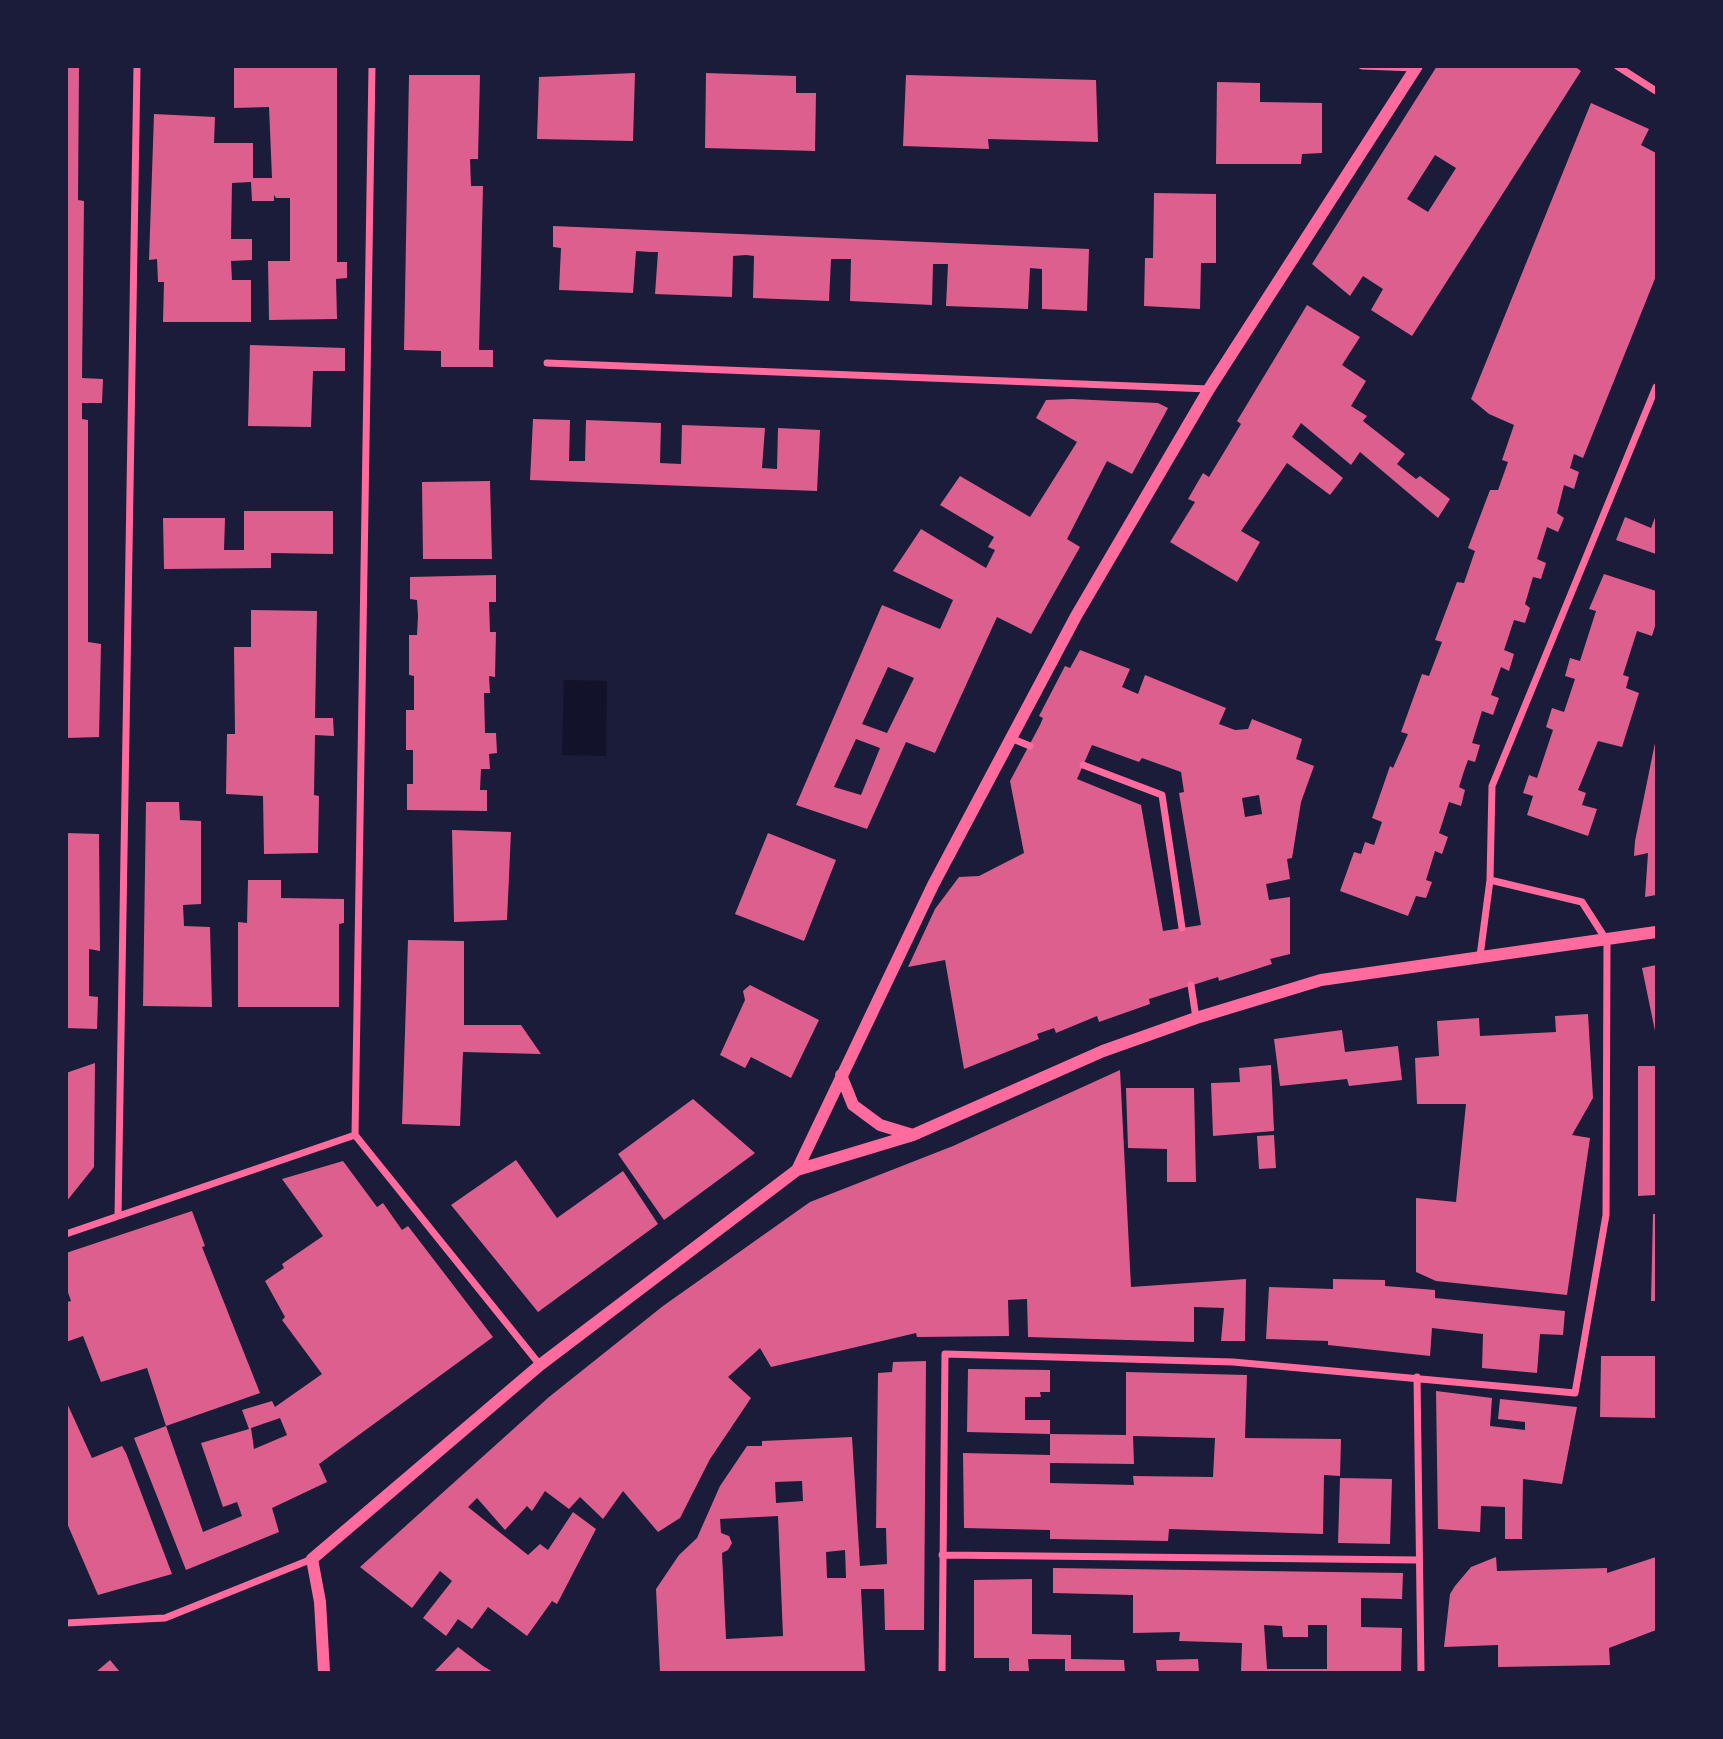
<!DOCTYPE html>
<style>
body{margin:0}
#map{position:relative;width:1723px;height:1739px;overflow:hidden;background:#1b1b3a;font-family:Georgia,serif}
canvas{display:block}
.frame{position:absolute;inset:0;border:68px solid #1b1b3a;pointer-events:none}
</style>
<div id="map">
<canvas width="1723" height="1739"></canvas>
<div class="frame"></div>
</div>
<script>
const ctx = document.querySelector('canvas').getContext('2d');
ctx.lineJoin = 'round';
function fill(path, color) {
  ctx.fillStyle = color;
  ctx.fill(path, 'evenodd');
}
function shape(rows) {
  const path = new Path2D();
  for (const r of rows) {
    path.moveTo(r[0], r[1]);
    for (let i = 2; i < r.length; i += 2) path.lineTo(r[i], r[i + 1]);
  }
  return path;
}
function stroke(path, color, width, dash) {
  ctx.strokeStyle = color;
  ctx.lineWidth = width;
  ctx.lineCap = dash ? 'butt' : 'round';
  ctx.setLineDash(dash || []);
  ctx.stroke(path);
}
const water = shape([
 [564,680,607,681,606,756,562,755]
]);
const building = shape([
 [66,66,79,66,78,200,84,201,82,378,103,379,102,403,82,403,82,419,88,420,88,642,101,644,99,737,66,738],
 [234,66,337,66,337,262,347,262,347,278,336,279,337,319,269,320,268,261,290,261,290,198,276,198,274,195,274,201,252,201,251,182,232,183,231,239,252,239,252,260,231,261,232,280,251,280,251,322,163,322,164,282,158,282,157,259,149,260,154,114,215,117,214,143,253,143,253,178,272,178,269,107,234,108],
 [1437,66,1574,66,1581,71,1412,336,1371,310,1383,289,1363,276,1350,296,1312,264],
 [1435,155,1456,168,1428,212,1407,199],
 [635,73,633,141,537,139,539,77],
 [706,73,796,76,796,93,816,93,815,151,705,148],
 [409,75,480,75,478,159,470,159,471,186,483,186,479,350,493,350,493,367,441,367,441,351,404,350],
 [906,75,1096,80,1098,142,988,139,989,149,903,146],
 [1217,82,1260,83,1260,102,1322,103,1322,153,1302,154,1301,164,1216,164],
 [1591,103,1649,129,1641,145,1656,153,1656,276,1583,458,1574,454,1570,468,1579,472,1574,489,1564,485,1557,513,1564,518,1558,532,1547,527,1537,559,1546,563,1541,579,1533,577,1525,604,1530,608,1525,623,1514,620,1504,650,1514,654,1509,671,1501,667,1491,695,1499,698,1493,715,1482,711,1472,743,1480,745,1475,762,1468,760,1464,771,1459,787,1465,790,1461,806,1449,802,1439,833,1448,837,1442,854,1435,851,1426,880,1432,882,1426,898,1416,896,1408,916,1340,891,1354,852,1361,854,1365,842,1374,845,1382,822,1372,818,1390,766,1393,768,1408,734,1401,732,1422,674,1429,676,1442,642,1435,640,1457,582,1464,583,1475,551,1468,548,1490,490,1498,490,1508,462,1502,460,1514,425,1489,414,1471,399],
 [1154,193,1216,194,1216,263,1201,263,1200,309,1144,306,1145,258,1153,258],
 [553,226,1089,249,1087,311,1042,309,1042,269,1030,268,1028,309,946,306,948,264,933,264,932,305,850,301,851,259,831,259,829,301,753,298,754,256,746,255,733,256,732,297,655,294,658,252,650,252,636,251,633,293,559,290,561,248,553,247],
 [1307,305,1360,337,1342,365,1366,381,1351,406,1367,416,1363,421,1405,454,1397,464,1416,479,1420,476,1450,499,1438,518,1360,452,1351,465,1301,423,1292,437,1343,478,1330,495,1287,463,1241,531,1260,542,1237,582,1170,542,1195,502,1188,499,1203,473,1209,477,1241,424,1237,421],
 [250,345,345,348,345,371,313,371,311,427,248,426],
 [1072,399,1158,403,1168,408,1132,474,1107,461,1067,539,1080,547,1031,634,997,617,935,753,906,742,867,829,796,805,882,605,940,629,953,600,893,571,921,529,986,568,995,550,988,547,994,537,940,505,960,476,1030,517,1077,442,1036,418,1046,400],
 [888,667,914,678,887,733,862,724],
 [856,739,880,748,861,795,834,787],
 [533,419,570,420,569,461,585,461,586,420,661,423,660,463,681,464,682,425,765,428,762,468,777,469,778,428,820,430,817,491,530,480],
 [490,481,492,559,423,559,422,482],
 [244,511,333,511,333,554,271,553,271,568,164,569,163,518,225,518,224,550,244,550],
 [1656,515,1656,554,1616,540,1625,517,1651,528],
 [1604,574,1656,591,1656,623,1652,636,1637,631,1623,675,1629,677,1626,688,1639,693,1622,747,1598,741,1578,790,1586,793,1582,805,1597,809,1588,836,1527,815,1533,796,1523,793,1529,775,1537,778,1553,730,1546,727,1552,708,1564,712,1575,679,1565,676,1570,658,1580,661,1596,611,1589,609],
 [496,575,496,602,489,602,490,632,496,632,495,677,489,676,490,693,484,693,485,733,496,733,497,753,489,754,490,769,481,769,480,790,487,790,487,811,407,810,407,784,413,784,413,750,406,750,406,710,414,710,414,676,409,675,409,635,417,635,418,616,417,600,410,599,410,577],
 [251,610,317,611,315,718,333,718,334,736,315,735,314,795,319,796,318,853,264,854,263,796,226,794,227,734,235,734,234,647,251,647],
 [1080,650,1130,669,1122,687,1138,694,1145,675,1226,708,1219,724,1235,730,1248,729,1252,719,1302,739,1296,759,1314,766,1301,802,1292,858,1287,859,1290,879,1266,884,1269,900,1290,897,1290,954,1270,959,1272,964,1219,981,1218,977,1149,999,1150,1004,1099,1022,1097,1016,1056,1033,1054,1028,1037,1034,1039,1039,964,1069,945,960,908,967,935,909,959,877,979,876,1024,853,1010,781,1040,725,1043,718,1039,716,1065,666,1070,668],
 [1092,745,1139,762,1142,758,1181,772,1184,792,1179,793,1201,925,1163,931,1141,805,1077,779],
 [1259,795,1262,814,1245,817,1242,798],
 [1656,738,1656,895,1645,897,1648,853,1634,856,1635,841],
 [146,802,179,802,180,820,201,821,201,904,183,905,184,926,210,927,212,1007,143,1006],
 [452,830,511,832,507,920,454,922],
 [66,833,99,834,100,951,89,949,89,996,98,997,97,1029,66,1028],
 [768,833,836,860,804,941,735,914],
 [248,880,281,880,281,898,344,899,344,923,339,924,339,1007,238,1007,238,922,247,923],
 [408,940,464,941,464,1025,521,1025,541,1054,463,1052,460,1126,402,1124],
 [1656,965,1656,1031,1655,1031,1642,968],
 [750,985,819,1020,791,1078,751,1057,745,1068,720,1055,745,1000,743,991],
 [1588,1014,1593,1098,1572,1135,1590,1138,1567,1295,1436,1281,1416,1272,1416,1198,1456,1202,1466,1104,1417,1104,1415,1058,1439,1056,1437,1021,1479,1018,1480,1036,1556,1032,1555,1016],
 [1342,1030,1345,1052,1398,1046,1402,1080,1349,1086,1347,1079,1280,1086,1274,1039],
 [95,1063,94,1167,66,1202,66,1073],
 [1271,1065,1274,1131,1213,1136,1211,1083,1240,1082,1239,1068],
 [1638,1066,1656,1066,1656,1195,1638,1196],
 [1120,1070,1131,1287,1246,1279,1245,1341,1221,1341,1224,1308,1194,1307,1194,1342,1028,1337,1027,1299,1008,1300,1009,1336,917,1337,916,1333,771,1367,760,1348,728,1377,751,1398,710,1459,680,1518,658,1532,623,1491,603,1519,580,1497,569,1509,545,1491,532,1511,527,1506,505,1530,477,1498,468,1507,528,1555,540,1544,548,1550,573,1512,596,1529,557,1604,552,1601,527,1636,488,1607,472,1629,458,1619,446,1636,423,1618,452,1581,440,1571,412,1608,360,1567,549,1397,663,1306,810,1202,953,1146],
 [1126,1088,1194,1088,1196,1182,1167,1182,1167,1149,1128,1148],
 [693,1099,755,1153,664,1220,618,1154],
 [1274,1135,1276,1168,1259,1169,1257,1136],
 [516,1160,557,1218,623,1171,658,1224,538,1312,451,1205],
 [343,1161,377,1207,383,1203,402,1230,408,1226,493,1337,319,1464,327,1482,272,1508,279,1532,186,1570,134,1438,166,1426,203,1532,242,1516,237,1502,223,1507,201,1443,249,1429,242,1410,272,1401,275,1407,322,1374,282,1320,285,1317,265,1281,284,1268,282,1264,323,1236,282,1179],
 [280,1418,287,1435,254,1449,251,1428],
 [192,1211,205,1246,202,1247,260,1393,166,1426,147,1368,101,1382,83,1336,66,1342,66,1302,71,1301,66,1287,66,1253],
 [1653,1214,1656,1214,1656,1301,1651,1301],
 [1333,1279,1385,1280,1385,1286,1435,1290,1435,1298,1565,1311,1563,1335,1540,1334,1537,1373,1482,1368,1483,1334,1432,1328,1430,1356,1328,1345,1328,1341,1266,1339,1269,1287,1333,1289],
 [1601,1356,1656,1356,1656,1418,1600,1417],
 [926,1361,924,1630,885,1630,884,1589,861,1589,865,1672,660,1672,656,1589,679,1555,697,1538,720,1486,747,1446,762,1446,762,1441,852,1437,860,1566,887,1564,886,1528,876,1528,878,1373,892,1372,893,1362],
 [802,1481,803,1501,776,1503,775,1482],
 [778,1516,783,1636,726,1639,722,1553,728,1550,732,1543,729,1536,721,1533,720,1519],
 [845,1550,846,1578,827,1578,826,1552],
 [968,1369,1050,1370,1050,1392,1040,1392,1041,1397,1025,1397,1025,1420,1050,1420,1050,1434,967,1432],
 [1126,1372,1247,1375,1245,1438,1341,1439,1340,1476,1324,1475,1323,1534,1169,1529,1168,1541,1050,1539,1050,1530,964,1528,963,1453,1050,1455,1050,1434,1126,1435],
 [1133,1436,1215,1438,1213,1477,1133,1476,1134,1485,1050,1483,1050,1463,1134,1464],
 [1436,1391,1492,1398,1490,1426,1525,1430,1525,1422,1498,1419,1500,1399,1577,1407,1562,1484,1523,1479,1522,1539,1505,1539,1505,1507,1481,1506,1480,1532,1438,1529],
 [66,1401,92,1458,122,1446,126,1453,172,1574,98,1595,66,1521],
 [1340,1478,1392,1479,1390,1544,1338,1543],
 [1496,1557,1497,1571,1607,1568,1607,1573,1656,1557,1656,1630,1609,1648,1610,1665,1498,1667,1498,1645,1444,1647,1450,1594,1455,1586,1471,1567],
 [1053,1568,1403,1573,1402,1599,1361,1598,1361,1627,1402,1628,1401,1672,1241,1672,1242,1643,1179,1641,1180,1632,1133,1633,1133,1595,1053,1593],
 [1264,1625,1282,1626,1283,1637,1308,1637,1308,1625,1327,1625,1327,1669,1267,1669],
 [1032,1579,1032,1634,1071,1635,1071,1659,1124,1660,1125,1672,1065,1672,1065,1659,1028,1659,1029,1672,1009,1672,1009,1658,974,1658,974,1580],
 [458,1647,483,1666,493,1672,434,1672],
 [1198,1659,1199,1672,1157,1672,1156,1660],
 [110,1660,120,1672,96,1672]
]);
const minor = shape([
 [372,66,355,1135,540,1365],
 [1362,66,1416,68],
 [1617,66,1656,91],
 [547,363,1209,389],
 [1013,739,1030,746],
 [1083,765,1162,795,1182,928],
 [1480,956,1490,880,1492,786,1656,387],
 [1191,985,1196,1018],
 [118,1216,137,66],
 [66,1234,355,1135],
 [1417,1377,1421,1672],
 [942,1555,1418,1560],
 [66,1623,165,1618,312,1559],
 [942,1672,945,1354,1233,1362,1575,1393,1606,1215,1607,941,1582,902,1490,880]
]);
const tertiary = shape([
 [841,1075,853,1105,880,1125,913,1135],
 [797,1170,933,885,1076,616,1209,389,1417,66],
 [324,1672,320,1602,312,1559,540,1365,797,1170,913,1135,1103,1051,1196,1018,1321,980,1656,932]
]);
fill(water, '#12122b');
fill(building, '#dd5f8e');
stroke(minor, '#ff6b9d', 7);
stroke(tertiary, '#ff6b9d', 12);
</script>
